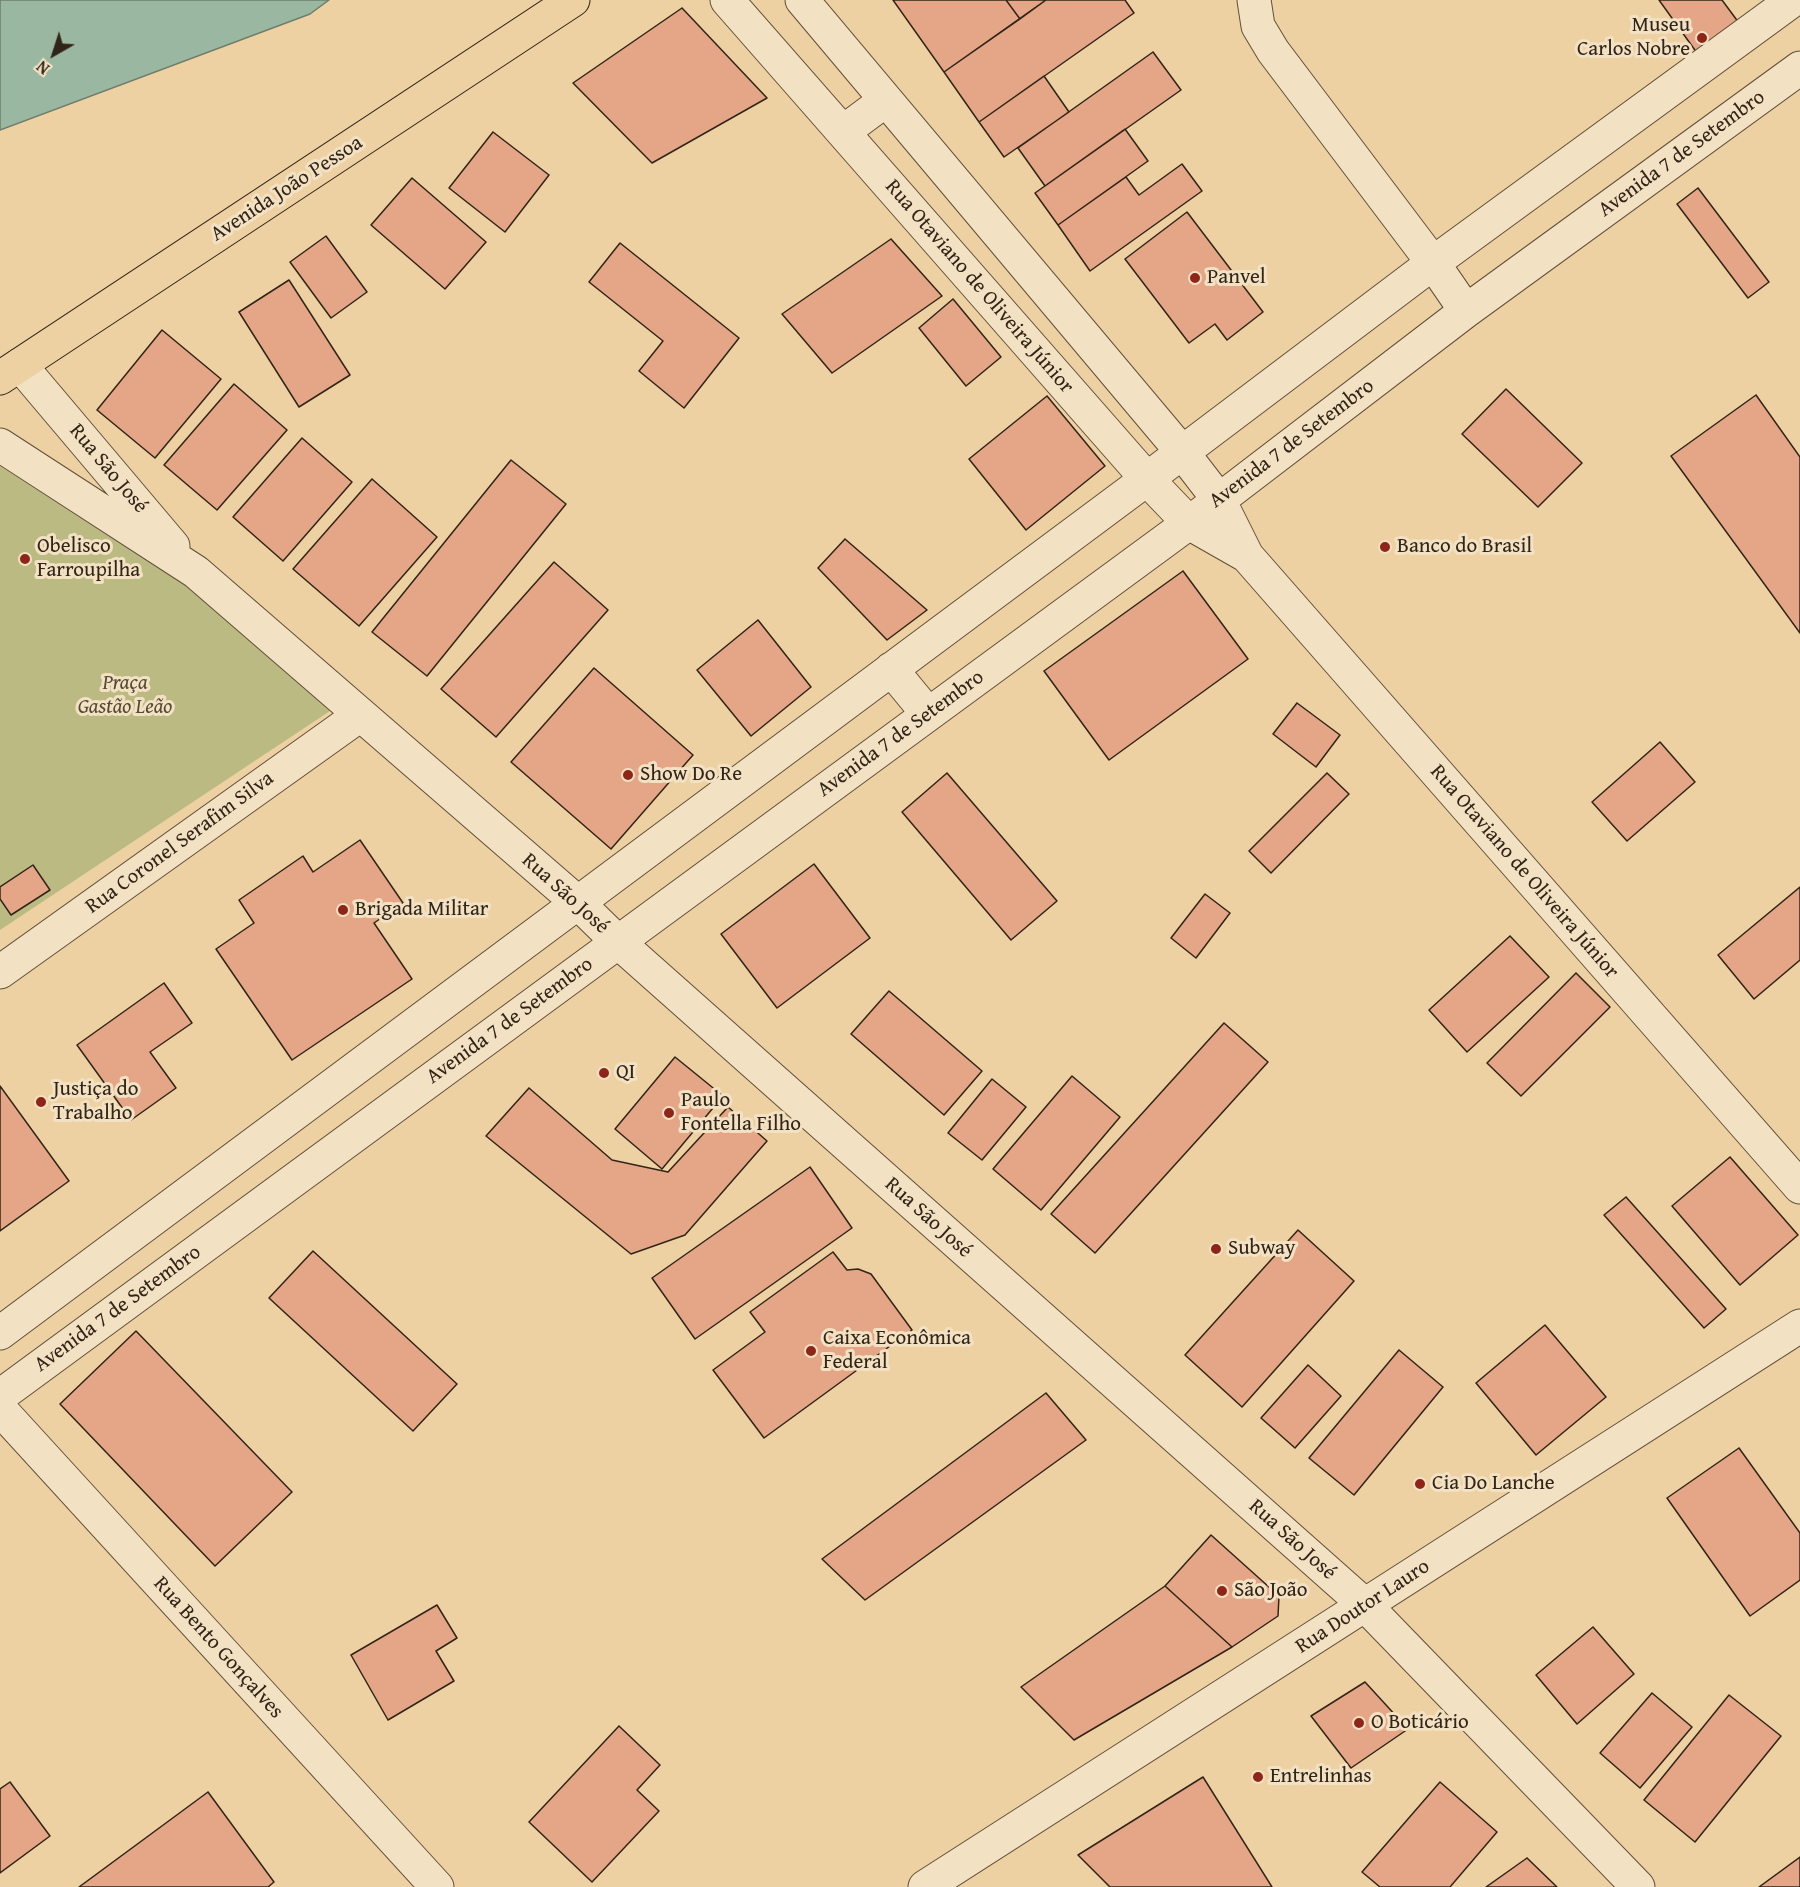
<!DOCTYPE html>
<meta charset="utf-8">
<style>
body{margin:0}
#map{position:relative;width:1800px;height:1887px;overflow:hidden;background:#edd1a2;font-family:"Gentium Book Plus",serif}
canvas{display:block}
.north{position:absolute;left:24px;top:24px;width:60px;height:60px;-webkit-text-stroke:4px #f3e1c3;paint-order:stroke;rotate:219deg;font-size:16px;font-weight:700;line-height:24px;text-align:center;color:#312518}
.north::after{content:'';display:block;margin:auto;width:21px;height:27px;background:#312518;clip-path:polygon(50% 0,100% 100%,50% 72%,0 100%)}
</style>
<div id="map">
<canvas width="1800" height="1887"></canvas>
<div class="north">N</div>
</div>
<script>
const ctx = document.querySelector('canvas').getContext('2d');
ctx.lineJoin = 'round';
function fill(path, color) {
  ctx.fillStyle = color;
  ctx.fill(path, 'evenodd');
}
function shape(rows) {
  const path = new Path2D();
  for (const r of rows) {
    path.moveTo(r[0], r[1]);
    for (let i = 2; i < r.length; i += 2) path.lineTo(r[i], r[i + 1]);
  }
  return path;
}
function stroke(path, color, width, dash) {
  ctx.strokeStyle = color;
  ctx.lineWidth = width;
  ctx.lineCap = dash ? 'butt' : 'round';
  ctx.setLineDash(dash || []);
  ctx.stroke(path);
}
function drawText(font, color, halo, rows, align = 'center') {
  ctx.font = font + ' "Gentium Book Plus",serif';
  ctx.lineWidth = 6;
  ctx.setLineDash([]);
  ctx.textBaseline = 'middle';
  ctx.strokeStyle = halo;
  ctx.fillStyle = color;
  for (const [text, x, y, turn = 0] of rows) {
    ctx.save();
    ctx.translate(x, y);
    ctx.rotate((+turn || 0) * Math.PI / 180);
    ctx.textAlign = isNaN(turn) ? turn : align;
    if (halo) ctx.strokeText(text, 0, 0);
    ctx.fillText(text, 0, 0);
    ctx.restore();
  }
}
const green = shape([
 [0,464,177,577,336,707,0,930]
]);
const water = shape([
 [0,0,329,0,310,14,0,130,0,0]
]);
const building = shape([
 [893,0,1006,0,1020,19,944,72,893,0],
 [1006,0,1046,0,1020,19,1006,0],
 [1046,0,1125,0,1134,13,979,122,944,72,1046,0],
 [1659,0,1722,0,1739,23,1697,53,1659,0],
 [682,8,767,98,652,163,573,83,682,8],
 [1153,52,1181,90,1045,186,1018,148,1153,52],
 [1044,76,1069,112,1004,157,979,122,1044,76],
 [1125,129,1148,161,1058,225,1035,193,1125,129],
 [493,132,549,175,505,232,449,188,493,132],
 [1182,164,1202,191,1090,271,1058,225,1126,177,1139,195,1182,164],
 [412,178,486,242,445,289,371,225,412,178],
 [1698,188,1769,282,1748,298,1677,204,1698,188],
 [1187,212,1263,312,1227,340,1215,324,1189,343,1125,259,1187,212],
 [326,236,367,292,331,318,290,262,326,236],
 [891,239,942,296,832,373,782,314,891,239],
 [620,243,739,338,684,408,639,371,663,341,589,282,620,243],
 [289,280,350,375,299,407,239,312,289,280],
 [953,299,1001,357,966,386,919,328,953,299],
 [162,330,221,379,155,458,97,410,162,330],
 [234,384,287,430,217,510,164,465,234,384],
 [1506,389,1582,463,1538,507,1462,434,1506,389],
 [1756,395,1800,457,1800,633,1671,456,1756,395],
 [1047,396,1105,466,1026,530,969,459,1047,396],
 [302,438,352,482,283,561,233,517,302,438],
 [511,460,566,504,427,676,372,632,511,460],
 [372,479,437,537,359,626,293,569,372,479],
 [845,539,927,610,887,640,818,568,845,539],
 [554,562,608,610,496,737,441,689,554,562],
 [1183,571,1248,659,1109,760,1044,671,1183,571],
 [758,620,811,687,751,736,697,670,758,620],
 [594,668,693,755,611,849,511,762,594,668],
 [1297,703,1340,735,1316,767,1273,734,1297,703],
 [1660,742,1695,782,1627,841,1592,802,1660,742],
 [947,773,1057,901,1011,940,902,812,947,773],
 [1327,773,1349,794,1271,873,1249,851,1327,773],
 [360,840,403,903,374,923,412,979,292,1060,216,949,254,923,239,900,303,856,313,872,360,840],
 [814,864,870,938,777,1008,721,934,814,864],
 [33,865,50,890,11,915,0,899,0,887,33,865],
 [1800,887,1800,960,1754,999,1718,955,1800,887],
 [1205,894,1230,913,1196,958,1171,938,1205,894],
 [1510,936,1549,977,1467,1052,1429,1010,1510,936],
 [1576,973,1610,1007,1521,1096,1487,1063,1576,973],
 [164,983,192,1023,150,1052,176,1088,131,1120,77,1045,164,983],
 [889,991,982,1071,944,1115,851,1034,889,991],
 [1224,1023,1268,1062,1095,1253,1051,1214,1224,1023],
 [675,1057,723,1096,662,1169,615,1129,675,1057],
 [1072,1076,1120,1117,1041,1210,993,1169,1072,1076],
 [992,1079,1026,1107,982,1160,948,1133,992,1079],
 [0,1086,69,1181,0,1231,0,1086],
 [529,1088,612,1160,668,1172,728,1107,767,1141,685,1235,631,1254,486,1136,529,1088],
 [1730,1157,1798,1235,1740,1285,1672,1206,1730,1157],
 [810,1167,852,1228,695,1339,652,1278,810,1167],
 [1626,1197,1726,1309,1704,1328,1604,1215,1626,1197],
 [1298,1230,1354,1281,1242,1407,1185,1355,1298,1230],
 [313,1251,457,1384,413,1431,269,1298,313,1251],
 [833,1252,847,1270,858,1269,871,1274,912,1330,764,1438,713,1370,765,1332,750,1312,833,1252],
 [1545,1325,1606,1397,1536,1455,1476,1383,1545,1325],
 [136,1331,292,1492,215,1566,60,1404,136,1331],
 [1399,1350,1443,1387,1354,1495,1309,1458,1399,1350],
 [1308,1365,1341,1396,1295,1448,1261,1418,1308,1365],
 [1046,1393,1086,1440,865,1600,822,1559,1046,1393],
 [1739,1448,1800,1533,1800,1580,1750,1616,1667,1498,1739,1448],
 [1211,1535,1279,1596,1278,1616,1232,1647,1165,1586,1211,1535],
 [1165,1586,1232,1647,1074,1740,1021,1687,1165,1586],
 [437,1605,457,1638,436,1651,454,1681,388,1720,351,1655,437,1605],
 [1593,1627,1634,1674,1577,1724,1536,1675,1593,1627],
 [1365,1682,1408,1729,1351,1768,1311,1716,1365,1682],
 [1652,1693,1692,1727,1640,1788,1600,1753,1652,1693],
 [1729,1695,1781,1736,1695,1842,1644,1800,1729,1695],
 [619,1726,660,1765,637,1790,659,1811,592,1882,529,1822,619,1726],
 [1203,1777,1272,1887,1110,1887,1078,1855,1203,1777],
 [10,1782,50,1836,0,1873,0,1789,10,1782],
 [1440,1782,1497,1832,1450,1887,1380,1887,1362,1872,1440,1782],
 [208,1792,274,1882,268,1887,79,1887,208,1792],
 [1800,1857,1800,1887,1759,1887,1800,1857],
 [1527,1858,1557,1887,1486,1887,1527,1858]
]);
const minor = shape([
 [727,0,1147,479,1189,523,1247,556],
 [802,0,1182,452,1219,500,1247,556,1800,1187],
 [1254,0,1258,26,1273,51,1433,263,1466,311],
 [843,132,886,100],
 [20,365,173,546],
 [0,445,196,572,577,902,618,942,1365,1605,1638,1887],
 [891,669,928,714],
 [0,972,360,715],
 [0,1333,1147,479,1433,263,1793,0],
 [0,1396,1189,523,1466,311,1800,68],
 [0,1409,437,1887],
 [925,1887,1800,1326]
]);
const major = shape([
 [0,378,573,0]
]);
const markers = [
 [1702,38,6,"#8f2418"],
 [1195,278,6,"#8f2418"],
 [1385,547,6,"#8f2418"],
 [25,559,6,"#8f2418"],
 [628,775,6,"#8f2418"],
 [343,910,6,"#8f2418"],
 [604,1073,6,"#8f2418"],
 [41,1102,6,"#8f2418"],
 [669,1113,6,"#8f2418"],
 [1216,1249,6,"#8f2418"],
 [811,1351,6,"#8f2418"],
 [1420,1484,6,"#8f2418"],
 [1222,1591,6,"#8f2418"],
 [1359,1723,6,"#8f2418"],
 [1258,1777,6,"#8f2418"]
];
const poiNames = [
 ["Museu",1690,26,"right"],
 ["Carlos Nobre",1690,50,"right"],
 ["Panvel",1207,278],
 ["Obelisco",37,547],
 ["Farroupilha",37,571],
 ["Banco do Brasil",1397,547],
 ["Show Do Re",640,775],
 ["Brigada Militar",355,910],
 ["QI",616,1073],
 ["Justiça do",53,1090],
 ["Trabalho",53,1114],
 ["Paulo",681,1101],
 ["Fontella Filho",681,1125],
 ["Subway",1228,1249],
 ["Caixa Econômica",823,1339],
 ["Federal",823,1363],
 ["Cia Do Lanche",1432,1484],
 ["São João",1234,1591],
 ["O Boticário",1371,1723],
 ["Entrelinhas",1270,1777]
];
const streetNames = [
 ["Avenida 7 de Setembro",1682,154,-36],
 ["Avenida João Pessoa",287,189,-33],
 ["Rua Otaviano de Oliveira Júnior",979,287,49],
 ["Avenida 7 de Setembro",1292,444,-37],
 ["Rua São José",108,469,50],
 ["Avenida 7 de Setembro",901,734,-36],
 ["Rua Coronel Serafim Silva",180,843,-36],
 ["Rua Otaviano de Oliveira Júnior",1524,872,49],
 ["Rua São José",565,894,42],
 ["Avenida 7 de Setembro",510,1021,-36],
 ["Rua São José",928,1218,42],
 ["Avenida 7 de Setembro",118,1309,-36],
 ["Rua São José",1292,1540,42],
 ["Rua Doutor Lauro",1363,1607,-33],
 ["Rua Bento Gonçalves",218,1648,48]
];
const parkNames = [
 ["Praça",125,684],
 ["Gastão Leão",125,708]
];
fill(green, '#bcba83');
fill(water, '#9ab8a1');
stroke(water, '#707d6a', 1.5);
fill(building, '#e4a687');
stroke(building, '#312518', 1.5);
stroke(minor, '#60503a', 35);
stroke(major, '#312518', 35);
stroke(minor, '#f3e1c3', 33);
stroke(major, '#edd1a2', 33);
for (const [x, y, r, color] of markers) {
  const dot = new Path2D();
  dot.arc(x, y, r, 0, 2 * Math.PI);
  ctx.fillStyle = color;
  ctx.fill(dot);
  stroke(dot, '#f3e1c3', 2);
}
drawText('21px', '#312518', '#f3e1c3', poiNames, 'left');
drawText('21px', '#312518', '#f3e1c3', streetNames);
drawText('italic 21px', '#544a33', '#f3e1c3', parkNames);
</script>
